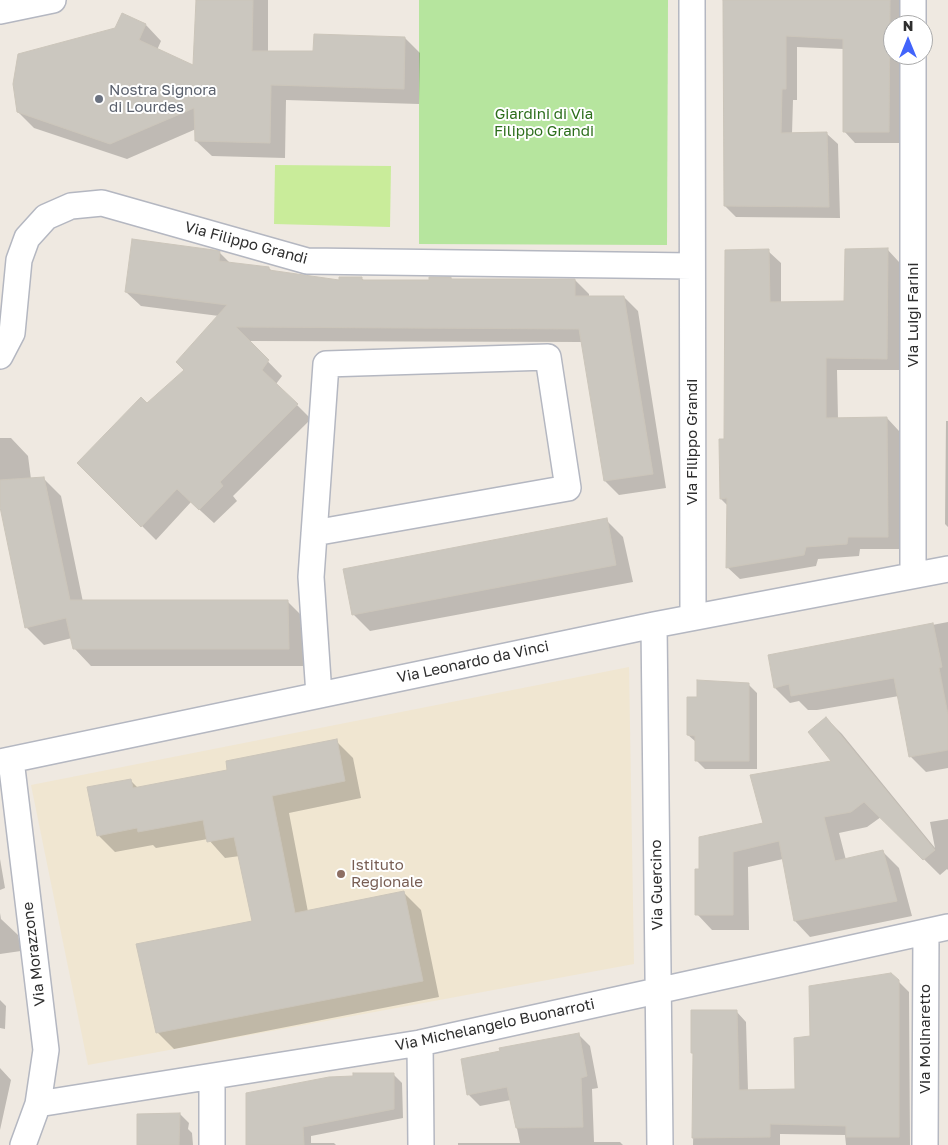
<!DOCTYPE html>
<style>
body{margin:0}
#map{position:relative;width:948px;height:1145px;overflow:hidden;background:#efe9e1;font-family:"Golos Text",sans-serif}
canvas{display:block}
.north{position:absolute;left:883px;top:15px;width:50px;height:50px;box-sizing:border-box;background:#fff;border:1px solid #ababab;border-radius:50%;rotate:0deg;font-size:14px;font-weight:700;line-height:20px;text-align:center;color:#2e2e2e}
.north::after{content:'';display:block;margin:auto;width:18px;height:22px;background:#4264fb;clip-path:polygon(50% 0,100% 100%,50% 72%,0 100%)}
</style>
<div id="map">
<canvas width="948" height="1145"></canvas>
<div class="north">N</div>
</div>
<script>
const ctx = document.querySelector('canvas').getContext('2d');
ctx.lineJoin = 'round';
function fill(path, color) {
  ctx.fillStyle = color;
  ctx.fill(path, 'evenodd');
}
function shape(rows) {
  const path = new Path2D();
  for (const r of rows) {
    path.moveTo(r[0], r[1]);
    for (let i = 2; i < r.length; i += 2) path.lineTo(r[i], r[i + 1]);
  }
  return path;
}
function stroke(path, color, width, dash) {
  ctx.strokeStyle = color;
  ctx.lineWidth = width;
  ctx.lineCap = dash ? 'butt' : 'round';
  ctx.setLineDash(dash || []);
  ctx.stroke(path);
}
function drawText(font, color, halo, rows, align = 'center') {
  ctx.font = font + ' "Golos Text",sans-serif';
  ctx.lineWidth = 4;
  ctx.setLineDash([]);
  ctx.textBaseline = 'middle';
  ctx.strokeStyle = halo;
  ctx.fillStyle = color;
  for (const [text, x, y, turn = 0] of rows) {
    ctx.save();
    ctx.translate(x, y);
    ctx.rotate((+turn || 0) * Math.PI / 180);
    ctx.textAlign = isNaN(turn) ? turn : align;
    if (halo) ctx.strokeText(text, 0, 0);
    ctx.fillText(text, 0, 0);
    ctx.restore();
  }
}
const education = shape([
 [629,667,634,964,88,1065,31,785]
]);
const green = shape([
 [419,0,668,0,667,245,419,244]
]);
const pitch = shape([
 [275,165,391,166,390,227,274,224]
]);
const shadow = shape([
 [197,0,268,0,268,52,315,52,405,38,420,53,419,104,286,100,285,158,212,156,196,141,196,129,127,159,34,128,18,112,116,29,123,15,146,25,161,41,157,50,195,67],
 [723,0,901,0,901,25,893,25,893,55,900,55,900,143,855,143,844,131,844,49,797,47,797,100,793,100,792,134,826,133,838,144,840,218,736,217,725,206],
 [887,249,899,262,899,370,837,370,838,419,887,418,899,431,900,549,860,549,859,556,818,559,816,566,740,579,727,567,728,506,721,499,725,440,768,251,781,263,781,303,846,302],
 [219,252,230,263,269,268,273,272,341,281,361,278,365,281,431,282,451,278,453,281,575,280,589,294,589,297,624,297,638,311,666,488,619,495,605,481,582,342,248,341,282,376,276,384,311,419,233,496,237,501,214,523,191,502,156,540,79,463,147,405,186,370,219,316,141,306,126,292],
 [946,421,948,421,948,527,945,524],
 [0,438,11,438,28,456,31,479,44,479,61,496,83,602,288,602,305,619,306,666,91,666,74,648,72,638,44,645,26,627,0,502],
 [606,520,623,537,633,582,370,631,353,614],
 [948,622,948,768,926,772,910,756,899,696,817,710,808,710,799,701,790,703,775,688,769,656],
 [748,684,757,693,757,769,705,769,696,760,696,742,688,735,699,698],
 [826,718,842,734,935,848,930,822,948,819,948,870,947,869,940,875,881,817,867,827,839,833,846,860,883,852,899,868,912,916,810,937,795,921,783,859,748,867,749,930,712,930,697,914,701,870,764,824,833,761],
 [336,741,353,758,361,798,289,813,308,912,404,893,421,910,439,997,174,1049,157,1032,254,922,240,856,225,858,208,839,156,848,153,845,115,852,98,835,130,780,138,788,229,771],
 [0,859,5,888,0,890],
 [0,913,1,919,18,935,21,951,0,954],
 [898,981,909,992,910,1145,846,1145,845,1135,780,1134,780,1145,693,1145,695,1055,692,1053,736,1011,746,1022,748,1091,796,1090,811,1037],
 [0,1000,6,1006,5,1029,0,1028],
 [578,1034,590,1046,598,1088,592,1089,594,1142,620,1142,623,1145,458,1145,458,1143,520,1143,511,1100,480,1106,469,1095],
 [0,1068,11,1080,0,1130],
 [394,1075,402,1083,403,1118,311,1136,311,1143,334,1143,336,1145,247,1145],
 [180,1114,189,1123,188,1129,192,1133,193,1145,139,1145]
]);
const building = shape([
 [196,0,253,0,252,51,313,51,314,34,405,37,404,89,271,85,270,143,195,141,194,108,110,144,17,112,13,84,18,54,115,28,122,13,146,24,139,40,193,65,196,0],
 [723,0,890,0,889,132,843,132,843,39,786,36,786,89,782,89,781,133,827,132,829,207,724,206,723,0],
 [132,239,214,250,220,251,219,261,269,267,269,270,339,280,339,277,362,277,362,280,429,280,429,277,451,277,451,279,575,279,575,296,624,296,653,474,604,481,579,329,236,327,269,360,262,370,298,404,220,482,223,486,199,510,177,489,141,527,77,463,141,397,147,403,184,370,176,362,227,305,125,292,132,239],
 [888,248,887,359,826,358,826,418,887,417,888,537,848,537,847,544,806,547,804,555,726,568,727,498,720,499,719,439,724,439,725,250,769,249,770,302,844,301,845,249,888,248],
 [44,477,70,600,288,600,289,649,73,649,66,618,25,628,0,507,0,480,44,477],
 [607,518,616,565,352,615,343,569,607,518],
 [933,623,942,667,939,668,948,715,948,750,909,757,894,678,791,696,789,684,774,688,768,655,933,623],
 [697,680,749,683,749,761,695,761,695,736,687,735,687,697,697,697,697,680],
 [826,717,935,850,923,860,864,802,851,812,824,817,835,861,883,850,897,901,794,921,779,841,733,852,733,915,695,915,695,869,699,869,699,837,763,823,750,775,831,761,808,732,826,717],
 [337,739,345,781,272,796,295,913,404,891,423,981,156,1033,136,944,252,921,234,837,207,842,203,820,138,832,137,828,97,836,87,787,131,779,133,788,227,770,226,761,337,739],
 [891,973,899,980,899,1137,846,1137,846,1126,770,1124,770,1137,692,1138,693,1053,691,1053,691,1010,737,1010,739,1090,795,1089,794,1038,810,1036,809,986,891,973],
 [579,1033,587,1076,581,1078,583,1127,516,1128,507,1087,467,1095,461,1059,500,1051,499,1048,579,1033],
 [353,1073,394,1073,394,1109,303,1127,304,1145,246,1145,246,1093,329,1077,353,1076,353,1073],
 [180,1113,179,1145,137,1145,137,1114,180,1113]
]);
const street = shape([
 [692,0,693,617],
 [913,0,913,25],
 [0,11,53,0],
 [913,55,913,575],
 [0,356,12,333,19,260,27,238,46,217,71,206,102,203,307,261,692,266],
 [314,533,568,488,548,357,326,364,311,577,319,695],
 [654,625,660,1145],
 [11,760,46,1050,38,1104,23,1145],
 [0,762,654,625,948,569],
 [420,1043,421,1145],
 [212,1077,212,1145],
 [38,1104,420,1043,948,927],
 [925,1145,926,932]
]);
const markers = [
 [99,99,5,"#6b7280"],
 [341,874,5,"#8d6e63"]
];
const worshipNames = [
 ["Nostra Signora",109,90],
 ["di Lourdes",109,107]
];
const parkNames = [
 ["Giardini di Via",544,114],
 ["Filippo Grandi",544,131]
];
const streetNames = [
 ["Via Filippo Grandi",246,243,15],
 ["Via Luigi Farini",913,315,-90],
 ["Via Filippo Grandi",692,442,-90],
 ["Via Leonardo da Vinci",473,662,-12],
 ["Via Guercino",657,885,-91],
 ["Via Morazzone",34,954,-97],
 ["Via Michelangelo Buonarroti",495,1025,-12],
 ["Via Molinaretto",925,1039,-90]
];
const educationNames = [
 ["Istituto",351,865],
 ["Regionale",351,882]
];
fill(education, '#f0e6d1');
fill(green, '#b6e59e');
fill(pitch, '#c9ec9a');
fill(shadow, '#0003');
fill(building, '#cbc7bf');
stroke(building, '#cbc5ba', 1);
stroke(street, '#b4b7c1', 28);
stroke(street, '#fff', 25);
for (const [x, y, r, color] of markers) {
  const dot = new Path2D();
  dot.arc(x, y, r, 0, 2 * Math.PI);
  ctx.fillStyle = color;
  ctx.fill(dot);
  stroke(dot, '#fff', 2);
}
drawText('15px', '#5b616d', '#fff', worshipNames, 'left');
drawText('15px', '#2c6e1b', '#fff', parkNames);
drawText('15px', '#2e2e2e', '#fff', streetNames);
drawText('15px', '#785e54', '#fff', educationNames, 'left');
</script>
